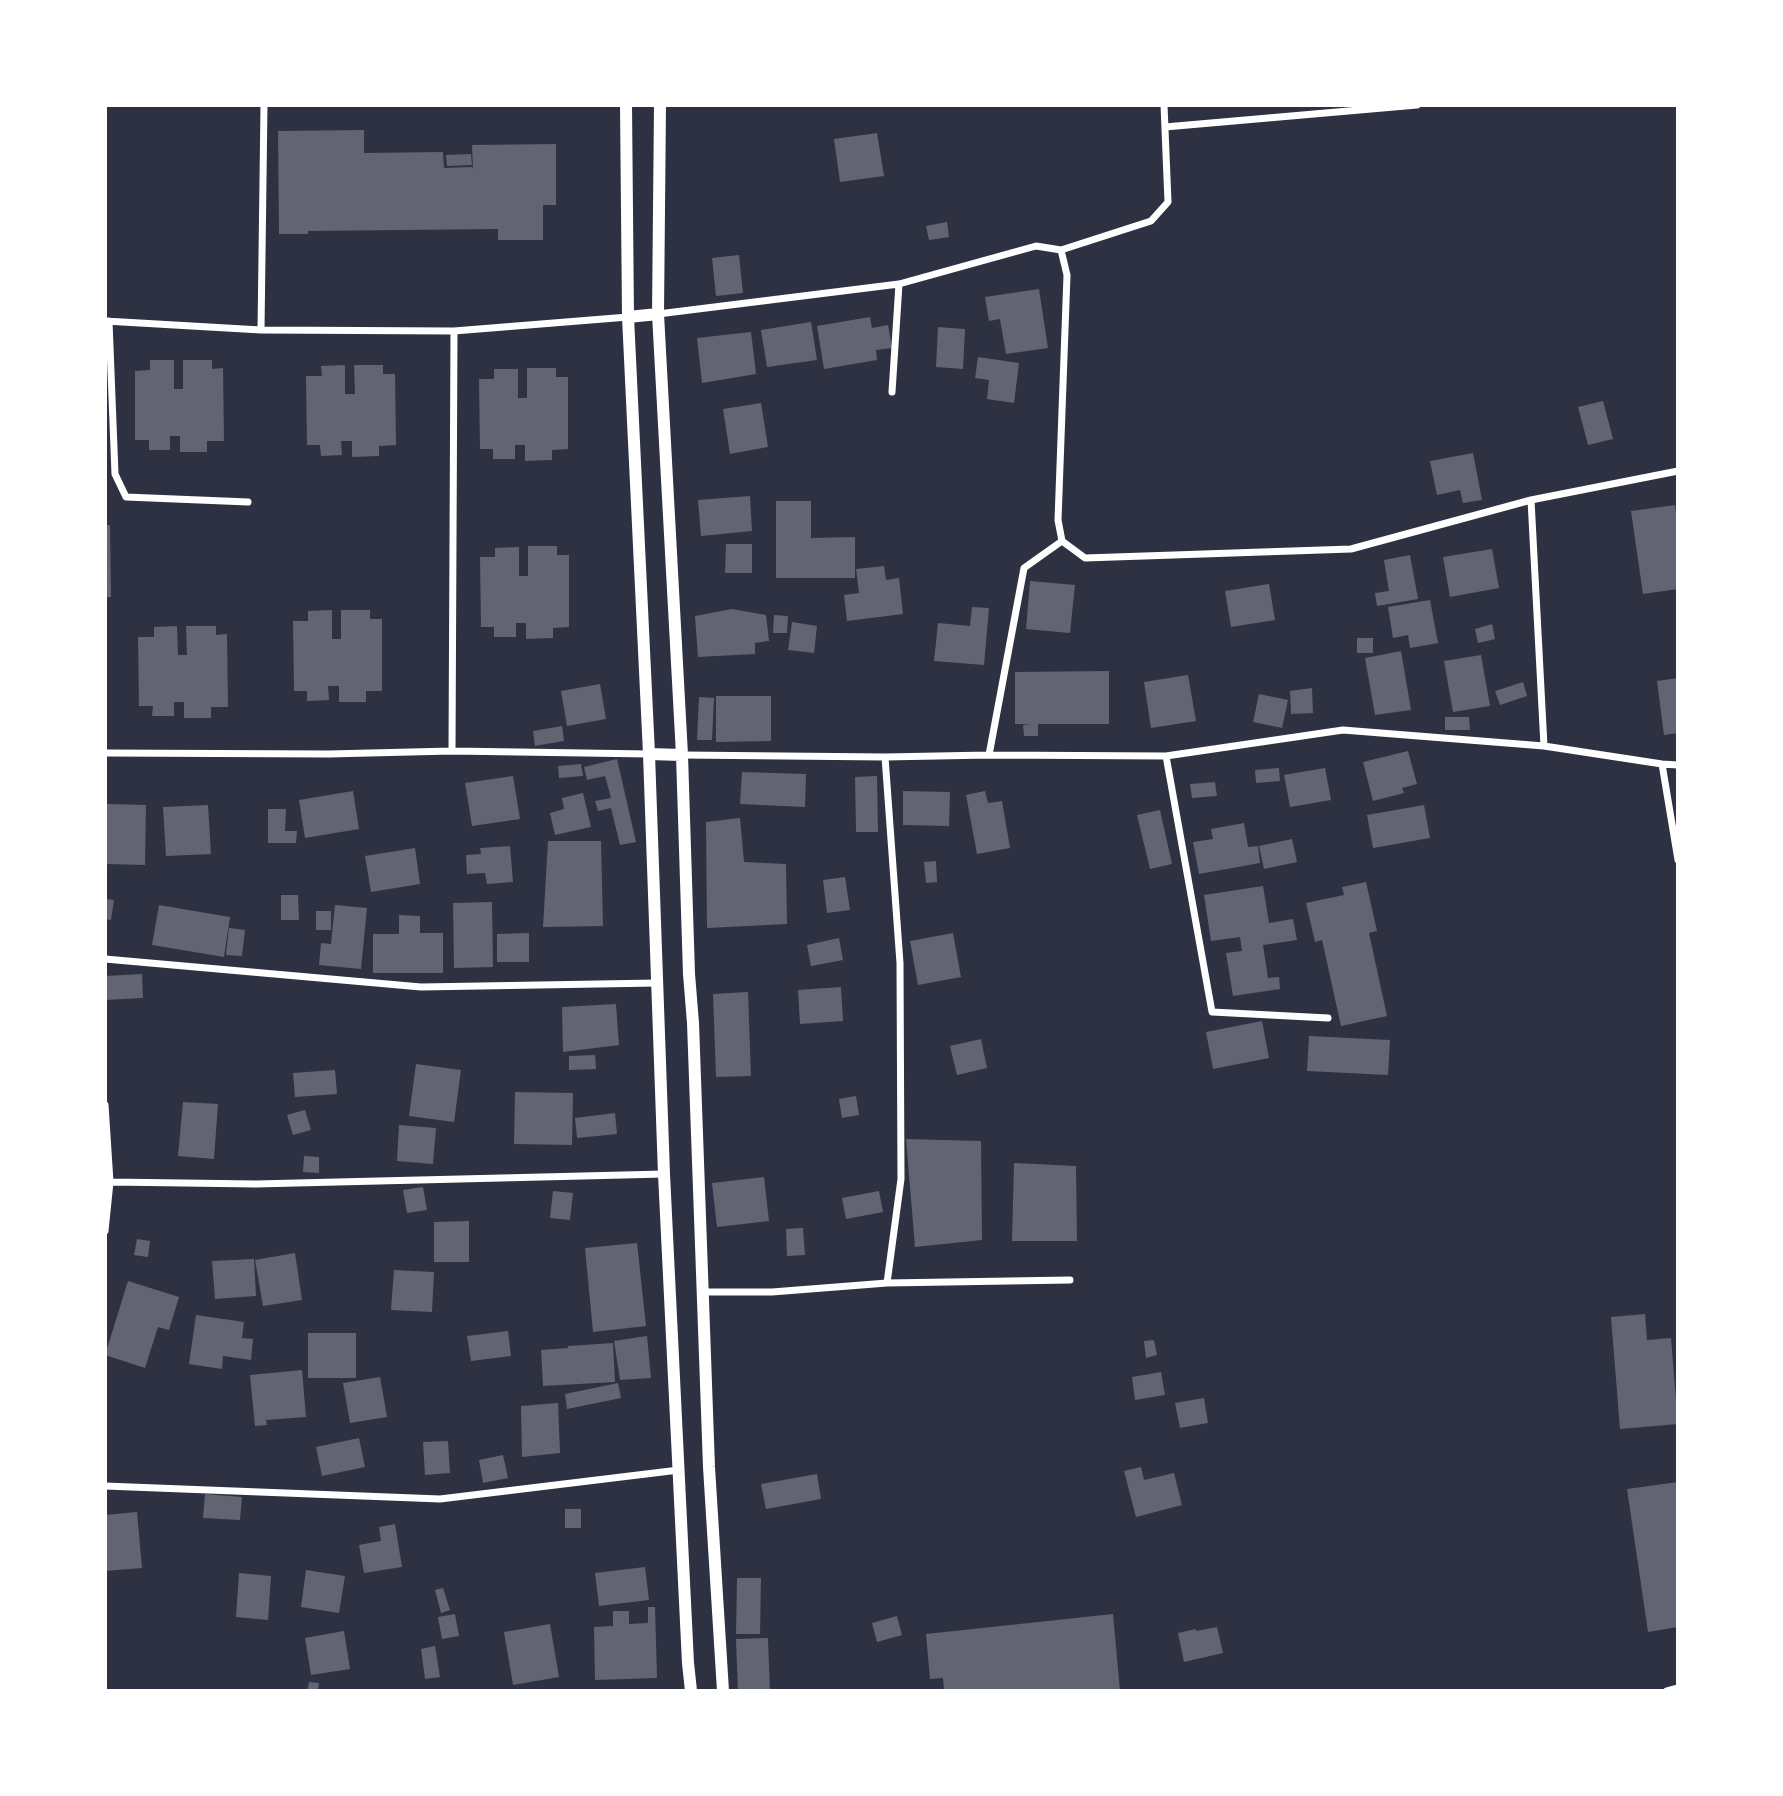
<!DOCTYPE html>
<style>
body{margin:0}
#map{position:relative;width:1783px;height:1796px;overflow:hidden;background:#2d3142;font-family:"Open Sans",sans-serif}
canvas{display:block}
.frame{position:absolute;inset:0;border:107px solid #fff;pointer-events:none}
</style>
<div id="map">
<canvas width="1783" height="1796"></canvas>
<div class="frame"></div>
</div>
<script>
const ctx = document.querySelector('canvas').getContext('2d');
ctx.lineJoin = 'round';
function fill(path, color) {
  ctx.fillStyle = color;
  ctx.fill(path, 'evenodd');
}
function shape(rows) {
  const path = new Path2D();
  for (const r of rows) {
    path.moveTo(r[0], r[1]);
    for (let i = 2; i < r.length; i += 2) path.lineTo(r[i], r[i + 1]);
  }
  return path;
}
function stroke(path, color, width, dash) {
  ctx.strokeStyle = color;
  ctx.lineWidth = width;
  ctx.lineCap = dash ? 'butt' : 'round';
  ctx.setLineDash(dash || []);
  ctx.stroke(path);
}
const building = shape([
 [364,130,364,153,443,152,444,168,472,167,473,169,472,145,556,144,556,205,543,205,543,240,498,240,498,229,308,231,308,234,279,234,278,131],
 [877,133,884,176,840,182,834,139],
 [471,154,472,165,447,166,446,155],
 [947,222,949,237,929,240,926,226],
 [739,255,743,293,716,296,712,258],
 [1039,289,1048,348,1006,354,1000,319,989,321,985,297],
 [870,317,872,328,888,325,892,348,876,350,877,360,824,369,817,326],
 [811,322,817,360,767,367,761,330],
 [938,327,965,329,963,369,936,367],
 [751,332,756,374,702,383,697,338],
 [978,357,1019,363,1014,403,987,399,989,380,975,378],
 [150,360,174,360,174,389,183,389,183,360,212,360,212,369,223,368,224,441,207,441,207,452,180,452,180,436,170,436,170,450,149,450,149,440,135,440,135,371,150,370],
 [345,365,345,394,355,394,354,365,383,365,383,374,395,374,396,445,379,446,379,456,352,457,352,441,341,441,342,455,321,456,320,445,307,445,306,376,322,376,321,366],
 [527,368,556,368,556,377,568,377,568,449,552,450,552,460,525,461,525,445,515,445,515,459,493,459,493,449,480,449,479,379,494,379,494,369,518,369,518,398,527,398],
 [1603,401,1613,439,1588,445,1578,407],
 [761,403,768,447,730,454,723,409],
 [1473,453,1482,500,1463,503,1460,490,1437,495,1430,461],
 [750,496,752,531,701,536,698,500],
 [776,501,811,501,811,538,855,537,855,578,776,578],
 [1675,505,1678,529,1678,589,1643,594,1631,511],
 [105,525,110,525,111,597,105,597],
 [726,544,752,544,752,573,725,573],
 [528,546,557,546,557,555,569,555,569,627,553,628,553,638,526,639,526,623,516,623,516,637,494,637,494,627,481,627,480,557,495,557,495,548,519,547,519,576,528,576],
 [1492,549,1499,588,1450,597,1443,557],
 [1410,555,1418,599,1377,606,1375,593,1389,591,1384,560],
 [884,566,886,580,899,578,903,614,847,621,844,595,859,593,856,569],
 [1030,581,1075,585,1070,633,1026,629],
 [1269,584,1275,620,1231,627,1225,591],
 [1430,600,1438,643,1410,648,1408,635,1393,638,1388,607],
 [972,607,989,608,984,665,934,661,938,623,970,626],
 [732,609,766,615,769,641,755,643,755,654,698,657,695,616],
 [332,610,332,639,341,639,341,610,370,610,370,619,382,619,382,691,366,691,366,702,339,702,339,686,328,686,329,700,307,701,307,691,294,691,293,621,308,621,308,611],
 [774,615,788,616,787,633,773,633],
 [792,622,817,626,814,653,788,650],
 [1492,624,1495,639,1478,643,1475,629],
 [177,626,178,655,187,655,186,626,216,626,216,635,227,634,228,707,211,707,211,718,184,718,184,702,174,702,174,716,152,716,153,706,139,706,138,637,154,637,154,627],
 [1357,638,1373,638,1373,653,1357,653],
 [1401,651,1411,710,1375,715,1365,658],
 [1481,655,1490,706,1453,712,1444,661],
 [1109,671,1109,724,1038,724,1038,736,1024,736,1023,725,1032,724,1015,724,1015,672],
 [1188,675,1196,721,1151,728,1144,682],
 [1678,678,1678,733,1664,735,1657,681],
 [1523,682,1527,696,1500,705,1495,691],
 [600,684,606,719,567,726,561,691],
 [1312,688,1313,713,1291,714,1290,691],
 [1259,694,1288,700,1282,728,1253,722],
 [716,696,771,696,771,741,716,742],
 [699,697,714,698,712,740,697,740],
 [1445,717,1469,717,1470,730,1445,730],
 [562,726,564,741,535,746,533,731],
 [1408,751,1417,784,1402,788,1404,793,1373,801,1363,762],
 [617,759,636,842,620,845,611,808,598,811,595,801,611,798,605,776,587,780,584,767],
 [581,764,583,776,559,778,558,766],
 [1279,768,1280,781,1256,783,1255,770],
 [1325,768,1331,800,1290,807,1284,775],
 [742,772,806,774,805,807,740,804],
 [513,776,520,819,472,826,465,783],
 [877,776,878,832,856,832,855,777],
 [1215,782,1217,796,1192,798,1190,784],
 [353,791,359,829,305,838,299,800],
 [903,791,950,792,949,826,903,825],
 [985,791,988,803,1002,801,1010,848,977,854,966,795],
 [583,793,591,827,555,835,550,813,564,809,562,798],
 [105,804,146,805,145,865,105,864],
 [208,805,211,854,166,856,163,807],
 [1424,805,1430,838,1373,848,1367,815],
 [268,809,286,809,285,831,297,831,296,843,268,843],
 [1160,810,1172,864,1150,869,1137,815],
 [740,818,744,862,786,864,787,924,707,928,706,822],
 [1244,823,1248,847,1258,846,1260,863,1199,874,1193,842,1213,839,1211,829],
 [1292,839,1297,862,1264,869,1259,846],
 [548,841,601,841,603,926,543,927],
 [510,846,513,882,487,884,485,873,467,874,466,855,481,854,480,848],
 [415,848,420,884,371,892,365,856],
 [936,861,937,882,926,883,924,862],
 [845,877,850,910,827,913,823,880],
 [1366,882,1377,931,1369,933,1387,1016,1341,1026,1322,940,1315,942,1306,903,1344,895,1342,887],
 [1263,886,1269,923,1293,919,1297,940,1263,945,1268,978,1279,977,1280,989,1233,996,1226,953,1242,951,1240,937,1211,941,1204,895],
 [281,895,298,895,299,920,281,920],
 [105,899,114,900,111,920,105,919],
 [492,902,493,967,454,968,453,903],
 [159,905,230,917,224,957,152,945],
 [335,905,367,908,361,969,319,965,321,943,331,944],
 [316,911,331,911,331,930,316,930],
 [399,915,420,916,420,933,443,933,443,973,373,973,373,934,399,934],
 [229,928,245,930,242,956,226,955],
 [529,933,529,962,497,962,497,934],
 [953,933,961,977,918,985,910,941],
 [839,938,843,960,811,966,807,945],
 [142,974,143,998,105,1000,105,976],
 [841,987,843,1021,800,1024,798,990],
 [748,992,751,1076,716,1077,713,994],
 [616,1004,619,1045,563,1052,562,1007],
 [1262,1021,1269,1058,1213,1069,1206,1032],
 [1309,1036,1390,1040,1388,1075,1307,1071],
 [981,1039,987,1068,957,1075,950,1046],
 [595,1055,596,1069,569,1070,569,1056],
 [416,1064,461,1070,454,1122,409,1116],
 [335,1070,337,1094,295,1097,293,1073],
 [515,1092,573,1093,572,1145,514,1144],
 [856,1096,859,1115,842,1118,839,1099],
 [183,1102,218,1104,214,1159,178,1156],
 [305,1110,311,1130,293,1135,287,1115],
 [615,1113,617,1134,577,1138,575,1118],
 [399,1125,436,1128,433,1164,397,1161],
 [906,1139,981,1141,982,1240,915,1247],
 [304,1156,319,1157,319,1173,303,1172],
 [1014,1163,1076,1166,1077,1241,1012,1241],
 [764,1177,769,1221,717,1227,712,1183],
 [423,1187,427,1210,407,1213,403,1190],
 [553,1191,573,1193,570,1220,550,1218],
 [879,1191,883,1212,846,1219,842,1198],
 [469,1221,469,1262,434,1262,434,1222],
 [803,1228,805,1255,787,1256,786,1229],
 [137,1239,150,1241,148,1257,134,1255],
 [637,1243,646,1326,593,1332,585,1248],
 [295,1253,302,1300,263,1306,255,1260],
 [254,1259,256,1296,215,1299,212,1261],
 [394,1270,434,1272,432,1312,391,1310],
 [128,1281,179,1297,169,1330,158,1327,145,1368,105,1355],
 [1645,1314,1647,1340,1671,1338,1678,1424,1620,1429,1611,1317],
 [196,1315,244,1322,242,1338,253,1339,251,1360,223,1356,222,1369,189,1364],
 [508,1331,511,1356,471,1361,467,1336],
 [308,1333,356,1333,356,1378,308,1378],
 [647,1336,651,1378,620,1380,614,1341],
 [1154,1340,1157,1355,1146,1358,1144,1341],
 [613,1343,615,1382,543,1386,541,1350,568,1348,568,1346],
 [302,1370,306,1417,266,1420,267,1425,255,1426,250,1375],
 [1161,1372,1165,1395,1135,1400,1132,1377],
 [380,1377,387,1417,350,1423,343,1383],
 [618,1383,621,1398,567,1409,565,1394],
 [1204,1398,1208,1423,1180,1428,1175,1403],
 [558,1403,560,1453,522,1457,521,1406],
 [359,1438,365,1467,322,1476,316,1447],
 [448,1441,450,1473,425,1475,423,1442],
 [503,1455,508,1478,483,1483,479,1460],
 [1141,1467,1144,1480,1174,1473,1182,1505,1136,1517,1124,1471],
 [817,1474,821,1499,766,1509,761,1484],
 [1678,1482,1678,1627,1648,1632,1627,1489],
 [205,1494,242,1497,240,1520,203,1518],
 [565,1509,581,1509,581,1528,565,1528],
 [137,1512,142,1568,105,1571,105,1515],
 [395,1524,402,1567,364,1573,359,1545,381,1541,379,1527],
 [645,1567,649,1600,599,1606,595,1573],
 [306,1570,345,1576,339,1613,301,1607],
 [239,1573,271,1576,268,1620,236,1617],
 [737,1578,761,1578,760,1634,736,1634],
 [443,1588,450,1610,441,1613,435,1590],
 [648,1607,655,1607,657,1678,595,1680,594,1627,613,1626,613,1611,629,1611,629,1624,648,1623],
 [455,1614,459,1636,442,1639,438,1617],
 [1113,1614,1120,1691,944,1691,943,1678,930,1679,926,1634],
 [897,1616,902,1635,877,1642,872,1623],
 [550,1624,559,1677,513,1685,504,1632],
 [1217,1627,1223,1653,1184,1662,1178,1633,1196,1629,1196,1631],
 [344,1631,350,1669,311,1675,305,1638],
 [768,1638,770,1691,738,1691,736,1639],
 [435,1646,440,1677,425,1679,421,1649],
 [309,1682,319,1683,318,1691,307,1691]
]);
const minor = shape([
 [1165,127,1417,105],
 [1061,250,1151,221,1168,202,1164,105],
 [658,314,899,284,1036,246,1061,250,1067,275,1058,520,1062,541,1085,558,1351,549,1531,500,1678,471],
 [105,321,261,330,454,331,628,317],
 [109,321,115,474,126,497,248,502],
 [261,330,264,105],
 [892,392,899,284],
 [1531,500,1544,746],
 [452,751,454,331],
 [105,753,329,754,452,751,649,754],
 [682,755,885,757,989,755,1166,756,1343,730,1544,746,1662,764,1678,765],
 [989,755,1024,568,1062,541],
 [1166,756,1212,1012,1328,1018],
 [1662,764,1678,860],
 [105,959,421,987,657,983],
 [105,1105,110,1182,105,1231],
 [110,1182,256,1184,664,1174],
 [887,1283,1070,1280],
 [703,1292,772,1292,887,1283,901,1179,900,963,885,757],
 [105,1486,440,1499,679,1470],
 [1667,1691,1678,1688]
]);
const tertiary = shape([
 [626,105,628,317,649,754,664,1174,688,1663,691,1691],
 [660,105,658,314,682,755,689,974,693,1023,709,1467,723,1691],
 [628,317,658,314],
 [649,754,682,755]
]);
fill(building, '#626471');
stroke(minor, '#fff', 7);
stroke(tertiary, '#fff', 12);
</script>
